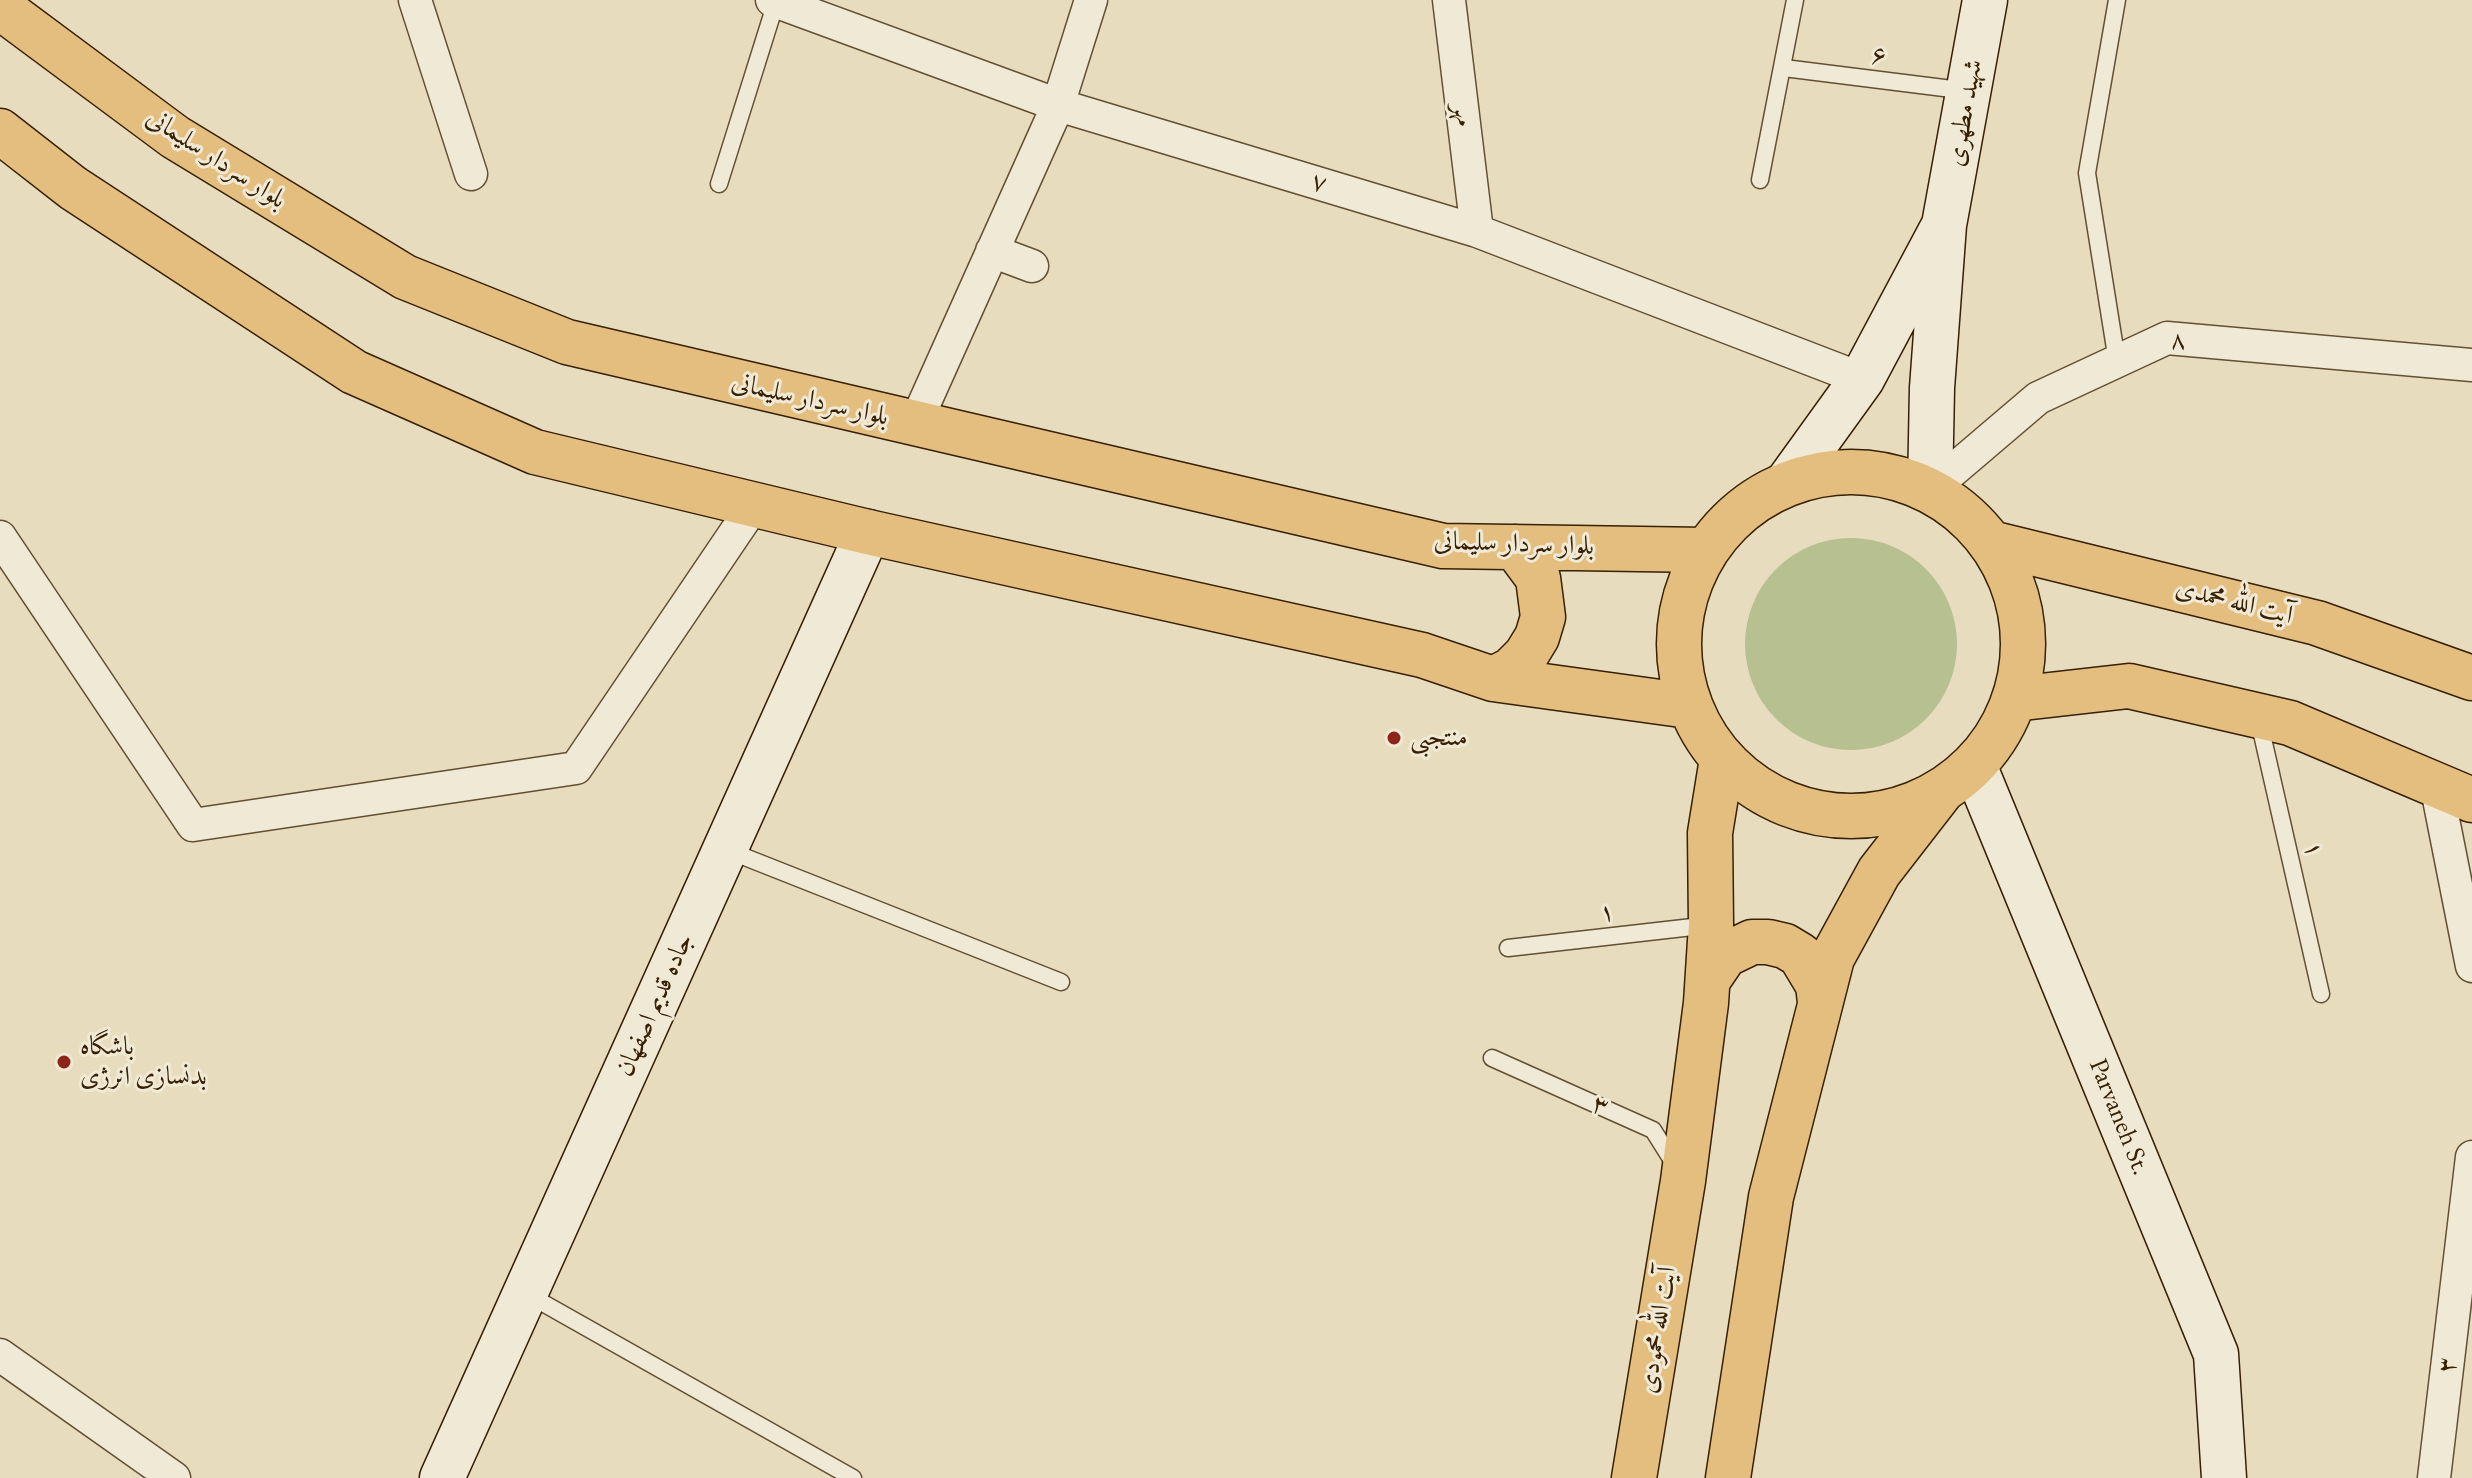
<!DOCTYPE html>
<meta charset="utf-8">
<style>
body{margin:0}
canvas{display:block;background:#e7ddbe}
</style>
<canvas width="2472" height="1478"></canvas>
<script>
const ctx = document.querySelector('canvas').getContext('2d');
ctx.lineJoin = 'round';
function fill(path, color) {
  ctx.fillStyle = color;
  ctx.fill(path, 'evenodd');
}
function shape(rows) {
  const path = new Path2D();
  for (const r of rows) {
    if (r.length === 3) {
      path.moveTo(r[0] + r[2], r[1]);
      path.arc(r[0], r[1], r[2], 0, 2 * Math.PI);
      continue;
    }
    path.moveTo(r[0], r[1]);
    for (let i = 2; i < r.length; i += 2) path.lineTo(r[i], r[i + 1]);
  }
  return path;
}
function stroke(path, color, width, dash) {
  ctx.strokeStyle = color;
  ctx.lineWidth = width;
  ctx.lineCap = dash ? 'butt' : 'round';
  ctx.setLineDash(dash || []);
  ctx.stroke(path);
}
function drawText(font, color, halo, rows, align = 'center') {
  ctx.font = font + ' "EB Garamond",Amiri,serif';
  ctx.lineWidth = 6;
  ctx.setLineDash([]);
  ctx.textBaseline = 'middle';
  ctx.strokeStyle = halo;
  ctx.fillStyle = color;
  for (const [text, x, y, turn = 0] of rows) {
    ctx.save();
    ctx.translate(x, y);
    ctx.rotate((+turn || 0) * Math.PI / 180);
    ctx.textAlign = isNaN(turn) ? turn : align;
    if (halo) ctx.strokeText(text, 0, 0);
    ctx.fillText(text, 0, 0);
    ctx.restore();
  }
}
const green = shape([
 [1851,644,106]
]);
const lane = shape([
 [2117,0,2087,173,2117,361],
 [1784,68,1968,91],
 [1760,180,1795,0],
 [719,184,776,2],
 [2259,721,2321,994],
 [727,850,1061,982],
 [1508,948,1710,925],
 [1492,1058,1653,1130,1675,1165],
 [527,1294,853,1478]
]);
const street = shape([
 [415,0,471,174],
 [772,0,1058,105,1477,231,1862,379],
 [1449,0,1477,231],
 [992,251,1032,266],
 [915,424,1058,105,1091,0],
 [1930,490,2038,398,2167,338,2472,365],
 [0,537,193,825,576,768,754,505],
 [2436,784,2472,966],
 [0,1355,174,1478],
 [2434,1478,2472,1157]
]);
const secondary = shape([
 [1944,225,1985,0],
 [1787,483,1862,379,1944,225,1932,388,1930,490],
 [1974,765,2216,1354,2224,1478],
 [442,1478,868,532]
]);
const highway = shape([
 [0,7,175,137,405,277,567,342,1443,546,1706,550],
 [0,131,73,188,354,372,535,452,868,532,1422,655,1493,679,1689,706],
 [1851,644,172],
 [1991,543,2317,623,2472,678],
 [1493,679,1511,670,1526,655,1537,637,1543,617,1538,578,1515,547],
 [2014,699,2129,686,2290,723,2472,800],
 [1708,980,1725,955,1752,942,1768,942,1785,946,1800,955,1818,985,1820,1002],
 [1634,1478,1683,1181,1706,1003,1711,925,1710,833,1722,759],
 [1728,1478,1771,1197,1832,958,1879,872,1941,792]
]);
const markers = [
 [1394,738,8,"#8f2418"],
 [64,1062,8,"#8f2418"]
];
const streetNames = [
 ["۶",1879,56,7],
 ["شهید مطهری",1965,113,-80],
 ["مهر",1463,115,83],
 ["بلوار سردار سلیمانی",216,159,33],
 ["۷",1319,183,17],
 ["۸",2178,341,-2],
 ["بلوار سردار سلیمانی",810,400,13],
 ["بلوار سردار سلیمانی",1514,544,2],
 ["آیت الله محمدی",2234,602,14],
 ["۱",2313,849,77],
 ["۱",1607,913,-7],
 ["جاده قدیم اصفهان",655,1005,-66],
 ["۳",1600,1106,24],
 ["Parvaneh St.",2119,1117,68],
 ["آیت الله محمودی",1658,1330,-81],
 ["۳",2448,1365,-83]
];
const poiNames = [
 ["منتجبی",1410,738],
 ["باشگاه",80,1047],
 ["بدنسازی انرژی",80,1077]
];
fill(green, '#b7c091');
stroke(lane, '#634f32', 19);
stroke(street, '#634f32', 35);
stroke(secondary, '#372003', 47);
stroke(highway, '#372003', 47);
stroke(lane, '#efe9d5', 16);
stroke(street, '#efe9d5', 32);
stroke(secondary, '#efe9d5', 44);
stroke(highway, '#e4be7f', 44);
for (const [x, y, r, color] of markers) {
  const dot = new Path2D();
  dot.arc(x, y, r, 0, 2 * Math.PI);
  ctx.fillStyle = color;
  ctx.fill(dot);
  stroke(dot, '#efe9d5', 3);
}
drawText('26px', '#372003', '#efe9d5', streetNames);
drawText('26px', '#372003', '#efe9d5', poiNames, 'left');
</script>
